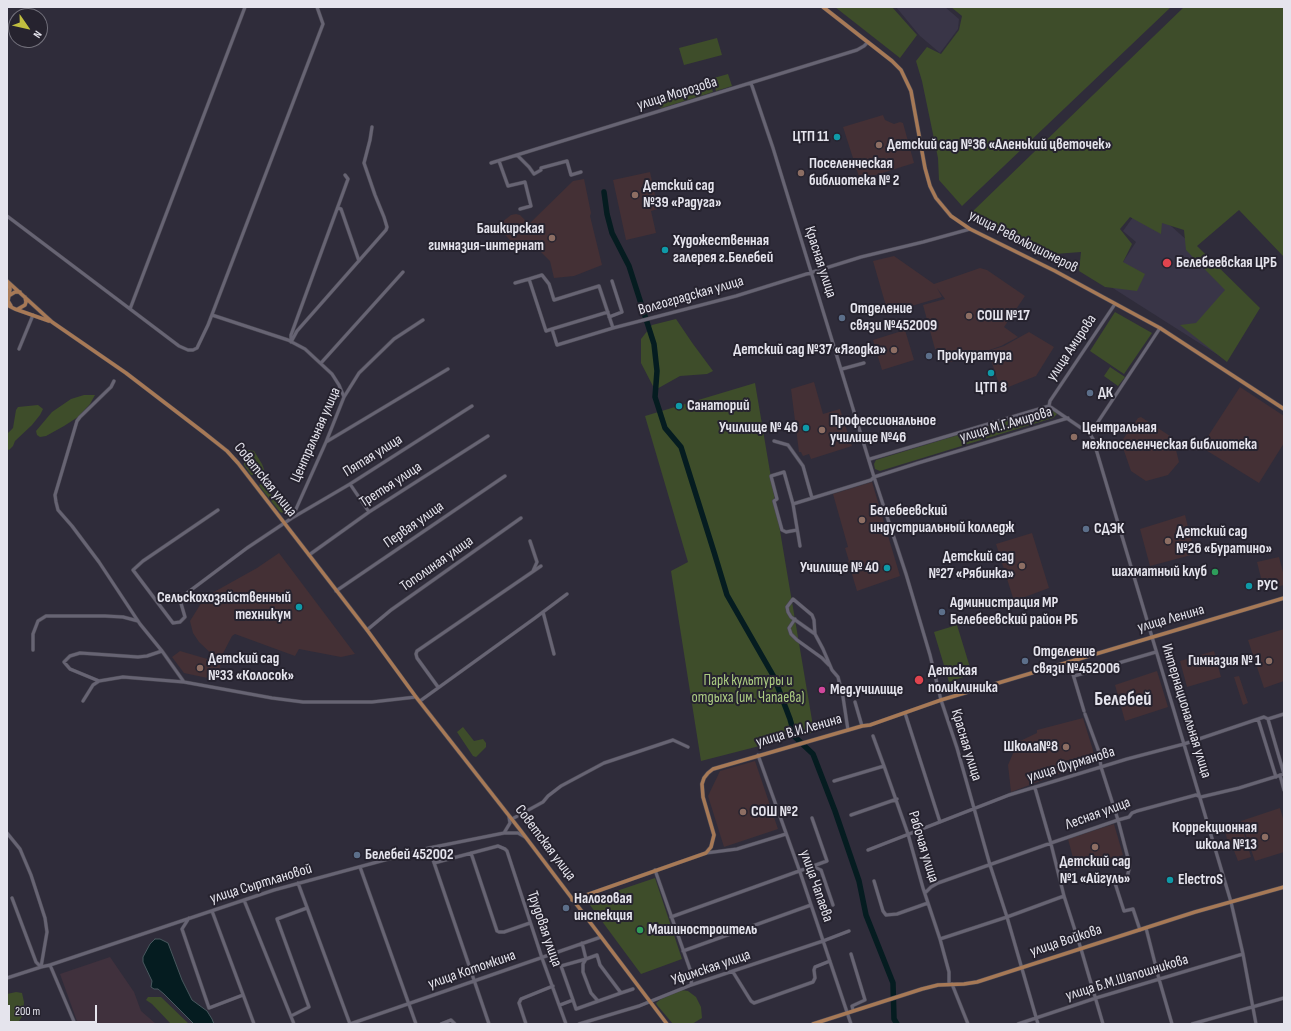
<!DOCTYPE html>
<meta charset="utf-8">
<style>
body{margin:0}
#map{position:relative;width:1291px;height:1031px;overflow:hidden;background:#2f2c3a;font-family:"Sofia Sans Condensed",sans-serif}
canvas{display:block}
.frame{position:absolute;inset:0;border:8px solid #e5e4ed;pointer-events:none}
.north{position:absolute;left:8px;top:8px;width:40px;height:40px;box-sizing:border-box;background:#26232f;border:1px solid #72707b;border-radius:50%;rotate:124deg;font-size:11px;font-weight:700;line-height:16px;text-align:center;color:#e5e4ed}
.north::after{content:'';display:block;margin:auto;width:14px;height:18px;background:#c1be40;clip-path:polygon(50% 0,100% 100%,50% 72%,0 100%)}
.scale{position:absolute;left:8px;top:1005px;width:89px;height:18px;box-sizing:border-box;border:2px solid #e5e4ed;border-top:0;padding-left:5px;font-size:12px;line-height:14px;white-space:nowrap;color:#e5e4ed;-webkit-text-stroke:3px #26232f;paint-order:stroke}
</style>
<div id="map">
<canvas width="1291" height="1031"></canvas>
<div class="frame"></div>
<div class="north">N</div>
<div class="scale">200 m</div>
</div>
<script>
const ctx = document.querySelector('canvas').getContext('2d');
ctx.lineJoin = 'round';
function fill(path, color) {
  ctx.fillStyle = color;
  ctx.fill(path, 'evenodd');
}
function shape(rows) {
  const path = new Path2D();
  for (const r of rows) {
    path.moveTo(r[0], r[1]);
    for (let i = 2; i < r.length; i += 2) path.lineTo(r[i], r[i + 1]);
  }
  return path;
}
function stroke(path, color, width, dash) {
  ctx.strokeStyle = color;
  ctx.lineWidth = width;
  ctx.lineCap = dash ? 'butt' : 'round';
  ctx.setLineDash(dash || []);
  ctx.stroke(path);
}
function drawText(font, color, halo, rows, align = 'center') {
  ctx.font = font + ' "Sofia Sans Condensed",sans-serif';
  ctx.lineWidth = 4;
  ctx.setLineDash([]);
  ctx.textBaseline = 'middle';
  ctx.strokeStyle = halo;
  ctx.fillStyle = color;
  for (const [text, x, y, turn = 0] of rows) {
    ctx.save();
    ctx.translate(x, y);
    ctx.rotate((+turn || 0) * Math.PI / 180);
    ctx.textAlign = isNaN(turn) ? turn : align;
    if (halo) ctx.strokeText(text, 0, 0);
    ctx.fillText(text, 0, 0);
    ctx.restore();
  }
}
const built = shape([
 [896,7,945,7,959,19,958,29,940,53,920,36],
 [1144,202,1189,242,1259,309,1226,360,1108,285,1136,242,1123,231]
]);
const industrial = shape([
 [110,957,134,992,141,1011,156,1024,78,1024,60,974]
]);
const education = shape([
 [883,115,885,120,894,124,900,122,903,123,914,163,860,180,843,127],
 [650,172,658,209,651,211,656,233,626,240,613,180],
 [584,179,591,213,590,216,602,265,574,276,554,278,550,261,540,251,519,250,497,226,511,215,516,214,520,215,529,224,573,181],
 [894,256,934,284,980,268,987,270,1025,296,1004,327,1018,337,1001,346,960,360,945,363,939,349,935,349,923,305,945,299,937,288,942,297,888,313,873,261],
 [905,330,914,360,882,370,873,340],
 [1029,332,1054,347,1036,376,1001,390,988,351,1004,346],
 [814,382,823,414,840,409,852,446,811,459,809,454,803,456,801,452,799,452,791,389],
 [1240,387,1284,416,1284,443,1259,483,1201,447],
 [1141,417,1173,438,1179,462,1168,475,1146,481,1131,471,1121,442,1138,418],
 [872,482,900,576,857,591,848,561,849,561,845,548,848,547,833,494],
 [1185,515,1195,554,1150,566,1140,529],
 [1032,533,1049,588,1014,601,996,544],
 [279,553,355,654,341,657,299,649,295,656,235,634,232,636,219,661,199,642,193,633,190,621,205,597,257,568],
 [1279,557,1284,576,1284,585,1264,590,1257,562],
 [1284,629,1284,681,1264,688,1248,640],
 [180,651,221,663,217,680,184,673,172,657],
 [1214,651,1221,677,1187,687,1180,661],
 [1157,671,1168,707,1125,721,1115,685],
 [1239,676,1248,703,1243,705,1234,677],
 [1083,718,1096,760,1011,792,1008,765,1018,742,1037,733,1037,730],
 [755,761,778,829,724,847,708,796,720,771],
 [1280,808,1284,822,1284,852,1255,861,1241,821],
 [1114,824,1123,855,1076,869,1068,839],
 [1242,827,1251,857,1238,861,1233,848,1230,848,1225,832]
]);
const green = shape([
 [835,7,892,7,917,35,900,58],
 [951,7,1171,7,962,206,939,180,938,158,922,81,916,61,927,47,941,54,959,30,962,16],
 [1184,7,1284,7,1284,257,1239,210,1197,246,1260,308,1227,362,1180,325,1196,323,1225,290,1186,250,1184,230,1162,223,1161,234,1130,217,1120,229,1132,244,1123,262,1145,274,1137,291,1105,287,1079,271,1081,252,1041,255,972,212],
 [717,38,722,55,684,65,679,48],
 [728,74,732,86,716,91,713,81,715,81,714,78],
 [709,79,713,92,662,108,659,107,657,102,660,98,671,95,672,98,679,95,680,98,704,91,701,82],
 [1115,312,1152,333,1124,374,1090,351],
 [676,319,693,344,713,371,707,374,680,376,655,390,641,363,641,339,652,325],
 [1110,367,1125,377,1118,386,1104,376],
 [755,383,814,732,701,761,671,571,688,562,645,416],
 [84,395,95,395,90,404,78,417,64,426,46,436,40,437,37,435,36,431,52,412,71,399],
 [38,405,43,409,40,415,32,425,15,441,13,446,9,450,7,449,7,434,13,428,16,410,18,407],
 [1050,407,1056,410,1057,414,1053,418,880,471,875,469,874,464,876,460],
 [244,449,254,451,262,464,265,472,258,467,256,469,258,475,251,475,244,465],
 [263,483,272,496,282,503,285,509,283,513,280,512,260,487,259,485],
 [957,625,972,674,949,682,934,632],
 [463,727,474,741,483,739,486,743,486,747,476,757,473,756,457,732],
 [655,878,682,959,641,974,587,901],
 [681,990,688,991,696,997,701,1007,702,1018,692,1024,673,1024,657,1005,656,1003,661,999],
 [16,992,22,993,24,1002,23,1015,17,1024,8,1024,7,994],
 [148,997,161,997,189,1024,171,1024,152,1004,146,1000]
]);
const water = shape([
 [155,939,160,939,168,943,182,980,192,1000,207,1011,212,1019,214,1024,194,1024,164,994,158,989,154,989,151,987,152,981,143,962,143,957,150,944,155,939]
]);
const river = shape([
 [604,192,607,214,612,233,629,266,654,344,657,371,655,397,665,428,681,447,714,552,727,595,774,677,790,719,795,737,813,754,835,811,859,881,866,915,893,983,894,1019,897,1024]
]);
const minor = shape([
 [751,83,773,148,874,477,906,574,930,655,941,700,957,748,990,865,1007,917,1038,1024],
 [517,155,529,167,534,174,541,170,541,168,567,161,571,175,581,172],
 [499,161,508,186,525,182,531,206,520,209],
 [491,163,857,50,864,46,868,42],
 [338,208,341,209,359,261],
 [7,216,179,346,188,350,193,350,197,348,208,325,323,24,317,7],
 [529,279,542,275,549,284,554,300,599,286,613,328],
 [515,283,529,279,546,331,552,329,557,345,613,328,736,296,861,257,923,242,970,229],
 [130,309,245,7],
 [212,315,288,340,305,349,332,374,339,385,344,397],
 [609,317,622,312,612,281],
 [552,329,608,312],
 [291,340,291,335,348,179,345,175],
 [291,342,297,331,386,230,387,227,384,217,375,195,364,163,370,140,372,127],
 [19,349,33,315],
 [321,363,403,272],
 [842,369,864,363],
 [114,381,111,387,80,417,77,421,55,495,56,502,58,510,72,526,99,562,140,624,162,651,184,682],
 [1049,406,1090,434,1093,439,1231,902,1243,954,1256,1024],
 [1049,406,1050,401,1115,304],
 [1090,434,1160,328],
 [774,441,788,445,803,466,812,498],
 [326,442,448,369],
 [870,459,1049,406],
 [350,484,369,512],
 [793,504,871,480,874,477,918,463,1068,418],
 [218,510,143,561,133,570,173,623,180,622,185,617,180,600,183,596,247,548,292,518,350,484,472,406],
 [292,518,326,442,344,397,359,373,394,339,423,320],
 [797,530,786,532,782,530,774,501,777,499,771,476,784,472,793,504,800,546],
 [530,541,537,562,533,571],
 [309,555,369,512,488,436],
 [336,591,505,476],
 [543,612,554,654],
 [795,619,789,628,791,634,797,640,822,658,829,665],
 [367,630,391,610,521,518],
 [815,634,791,617,788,612,787,607,793,599,812,615,814,620,815,634,823,649,832,670,838,677,843,697,848,730],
 [33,650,33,634,38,621,46,616,105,616,123,617,138,621],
 [1069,661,1084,711],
 [1074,676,1156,652],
 [99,681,70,669,64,662,70,656,80,653,138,657,147,656,162,651],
 [438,687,417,658,416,654,417,651,541,566],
 [83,701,93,685,99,681,123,677,184,682,272,698,303,702,372,702,416,697],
 [420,701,535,618,567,594],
 [855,702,862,726],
 [905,713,940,822],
 [1085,714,1099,752,1101,767,1118,820,1130,866,1127,877,1124,880,1115,883,1124,911,1133,909,1140,930],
 [1258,719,1276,777],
 [1268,719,1284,774],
 [873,736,884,766],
 [758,755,800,872,851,1024],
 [1280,775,1284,790],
 [834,781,884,766,908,834,923,888,940,939,949,972,949,984],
 [1035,788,1050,840,1064,896,1081,949,1103,1024],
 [851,815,897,799],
 [512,819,543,802,548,796,561,786,604,763,673,740,688,747],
 [7,833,20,849,31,875,45,918,47,932,41,967],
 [504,833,510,823,509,817],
 [429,848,489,1024],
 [868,850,1009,795,1127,759,1184,744,1264,717,1268,719,1284,714],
 [471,853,497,931,499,932,504,932,530,923],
 [706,853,737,849,786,834],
 [434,863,498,846,505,849,507,851,542,958,566,1024],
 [812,866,821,870,833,905],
 [360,867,416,1024],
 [655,870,692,975,691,985],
 [874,881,883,911,886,915,897,914,928,903],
 [298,883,350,1024],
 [925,893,931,887,938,883,1051,843,1118,820,1129,817,1132,813,1137,811,1196,795,1201,797,1239,788,1284,774],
 [12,898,36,962,41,967],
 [244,900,294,1024],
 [212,911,254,1024],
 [671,917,827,861,812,818],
 [189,918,182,929,209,1008,243,995],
 [1146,928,1159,979,1172,1024],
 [940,939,1007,917,1064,896],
 [683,951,811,905],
 [851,954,865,1000,852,1006,853,1010],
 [586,959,583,964,583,972,591,993,598,1001],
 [50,965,75,1024],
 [733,972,751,1001,754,1003,813,982,815,978,814,970,815,967,830,961],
 [7,978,41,967,50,965,274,890,429,848,504,833,518,833,525,837],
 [952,984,968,1024],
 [621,993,633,989],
 [573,1000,561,966,586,959],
 [560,1005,573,1000,576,1009,621,993,600,965,597,955,586,959,582,943],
 [291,1016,309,1007,277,919,307,908],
 [350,1024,601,937],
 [441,1024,451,1020,455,1024],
 [526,1024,519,1003,521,999,553,986],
 [579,1024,639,1006,691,985,823,941,849,931],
 [1018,1024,1096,998,1243,954],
 [1192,1024,1284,998]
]);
const major = shape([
 [823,7,892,61,901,70,911,91,925,168,930,186,936,198,951,216,970,229,1055,271,1160,328,1284,409],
 [7,281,52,322,126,373,203,432,227,451,238,463,367,630,416,697,521,831,667,1024],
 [8,282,10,289,8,301,11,306],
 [7,295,10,295,15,292,20,292],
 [7,305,15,309,49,321],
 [18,309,25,305,26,302,25,297],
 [572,900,706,853,711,847,714,835,703,797,702,784,704,778,708,773,713,769,862,726,870,725,941,700,1284,598],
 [813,1024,922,989,938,985,964,984,977,982,1195,912,1284,887]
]);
const markers = [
 [837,137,4,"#0f9aa8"],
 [879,145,4,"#8d6e63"],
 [801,173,4,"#8d6e63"],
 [635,195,4,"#8d6e63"],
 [552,238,4,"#8d6e63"],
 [665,250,4,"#0f9aa8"],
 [1167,263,5,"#e0444e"],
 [969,316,4,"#8d6e63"],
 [842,318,4,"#5c6f8a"],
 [894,350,4,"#8d6e63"],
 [929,356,4,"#5c6f8a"],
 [991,373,4,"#0f9aa8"],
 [1090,393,4,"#5c6f8a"],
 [679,406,4,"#0f9aa8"],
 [806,428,4,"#0f9aa8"],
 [822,430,4,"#8d6e63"],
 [1074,437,4,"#8d6e63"],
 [862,520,4,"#8d6e63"],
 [1086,529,4,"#5c6f8a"],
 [1168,541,4,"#8d6e63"],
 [1022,566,4,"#8d6e63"],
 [887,568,4,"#0f9aa8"],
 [1215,572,4,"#2e9e5b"],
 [1249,586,4,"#0f9aa8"],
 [299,607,4,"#0f9aa8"],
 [942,612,4,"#5c6f8a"],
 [1025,661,4,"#5c6f8a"],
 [1269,661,4,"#8d6e63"],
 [200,668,4,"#8d6e63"],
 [919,680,5,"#e0444e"],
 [822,690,4,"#d1479c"],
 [1066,747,4,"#8d6e63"],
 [743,812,4,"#8d6e63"],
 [1265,837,4,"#8d6e63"],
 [1095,847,4,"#8d6e63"],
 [357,855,4,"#5c6f8a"],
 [1170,880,4,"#0f9aa8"],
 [566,908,4,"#5c6f8a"],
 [640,930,4,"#2e9e5b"]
];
const streetNames = [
 ["улица Морозова",677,94,-17],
 ["улица Революционеров",1023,242,27],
 ["Красная улица",820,262,72],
 ["Волгоградская улица",691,296,-16],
 ["улица Амирова",1072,348,-56],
 ["улица М.Г.Амирова",1006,425,-16],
 ["Центральная улица",316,435,-66],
 ["Пятая улица",373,456,-32],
 ["Советская улица",265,480,51],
 ["Третья улица",391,485,-33],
 ["Первая улица",414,525,-35],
 ["Тополиная улица",437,564,-35],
 ["улица Ленина",1171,619,-16],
 ["Интернациональная улица",1186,711,73],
 ["улица В.И.Ленина",799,731,-16],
 ["Красная улица",966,745,73],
 ["улица Фурманова",1071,765,-17],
 ["Лесная улица",1098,814,-20],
 ["Советская улица",545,843,53],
 ["Рабочая улица",923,847,73],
 ["улица Сыртлановой",261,884,-17],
 ["улица Чапаева",816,886,71],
 ["Трудовая улица",544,929,71],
 ["улица Войкова",1066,941,-18],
 ["Уфимская улица",711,968,-19],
 ["улица Котомкина",472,970,-19],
 ["улица Б.М.Шапошникова",1127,978,-17]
];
const poiNames = [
 ["ЦТП 11",829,137,"right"],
 ["Детский сад №36 «Аленький цветочек»",887,145],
 ["Поселенческая",809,164],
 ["библиотека № 2",809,181],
 ["Детский сад",643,186],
 ["№39 «Радуга»",643,203],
 ["Башкирская",544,229,"right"],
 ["гимназия-интернат",544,246,"right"],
 ["Художественная",673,241],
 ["галерея г.Белебей",673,258],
 ["Белебеевская ЦРБ",1176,263],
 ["Отделение",850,309],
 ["связи №452009",850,326],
 ["СОШ №17",977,316],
 ["Детский сад №37 «Ягодка»",886,350,"right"],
 ["Прокуратура",937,356],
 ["ЦТП 8",991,388,"center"],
 ["ДК",1098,393],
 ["Санаторий",687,406],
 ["Профессиональное",830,421],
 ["училище №46",830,438],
 ["Училище № 46",798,428,"right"],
 ["Центральная",1082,428],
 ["межпоселенческая библиотека",1082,445],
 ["Белебеевский",870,511],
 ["индустриальный колледж",870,528],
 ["СДЭК",1094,529],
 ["Детский сад",1176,532],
 ["№26 «Буратино»",1176,549],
 ["Детский сад",1014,557,"right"],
 ["№27 «Рябинка»",1014,574,"right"],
 ["Училище № 40",879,568,"right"],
 ["шахматный клуб",1207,572,"right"],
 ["РУС",1257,586],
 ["Сельскохозяйственный",291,598,"right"],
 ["техникум",291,615,"right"],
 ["Администрация МР",950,603],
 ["Белебеевский район РБ",950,620],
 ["Отделение",1033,652],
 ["связи №452006",1033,669],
 ["Детский сад",208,659],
 ["№33 «Колосок»",208,676],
 ["Гимназия № 1",1261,661,"right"],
 ["Детская",928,671],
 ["поликлиника",928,688],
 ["Мед.училище",830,690],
 ["Школа№8",1058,747,"right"],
 ["СОШ №2",751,812],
 ["Коррекционная",1257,828,"right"],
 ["школа №13",1257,845,"right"],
 ["Белебей 452002",365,855],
 ["Детский сад",1095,862,"center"],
 ["№1 «Айгуль»",1095,879,"center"],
 ["ElectroS",1178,880],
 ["Налоговая",574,899],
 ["инспекция",574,916],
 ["Машиностроитель",648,930]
];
const parkNames = [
 ["Парк культуры и",748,681],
 ["отдыха (им. Чапаева)",748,698]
];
const districtNames = [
 ["Белебей",1123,700]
];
fill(built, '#393547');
fill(industrial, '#40313d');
fill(education, '#443035');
fill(green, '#3e4d2a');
fill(water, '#051c20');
stroke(water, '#48585e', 1);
stroke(river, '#051c20', 5.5);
stroke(minor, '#494752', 4);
stroke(major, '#494752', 4.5);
stroke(minor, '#676473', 3);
stroke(major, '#a77956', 3.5);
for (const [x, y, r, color] of markers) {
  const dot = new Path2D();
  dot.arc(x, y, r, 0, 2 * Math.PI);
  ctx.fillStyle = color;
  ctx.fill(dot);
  stroke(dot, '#26232f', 1.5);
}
drawText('15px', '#e5e4ed', '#26232f', streetNames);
drawText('bold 15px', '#e5e4ed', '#26232f', poiNames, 'left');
drawText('15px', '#accc82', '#26232f', parkNames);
drawText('bold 19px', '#e5e4ed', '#26232f', districtNames);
</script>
